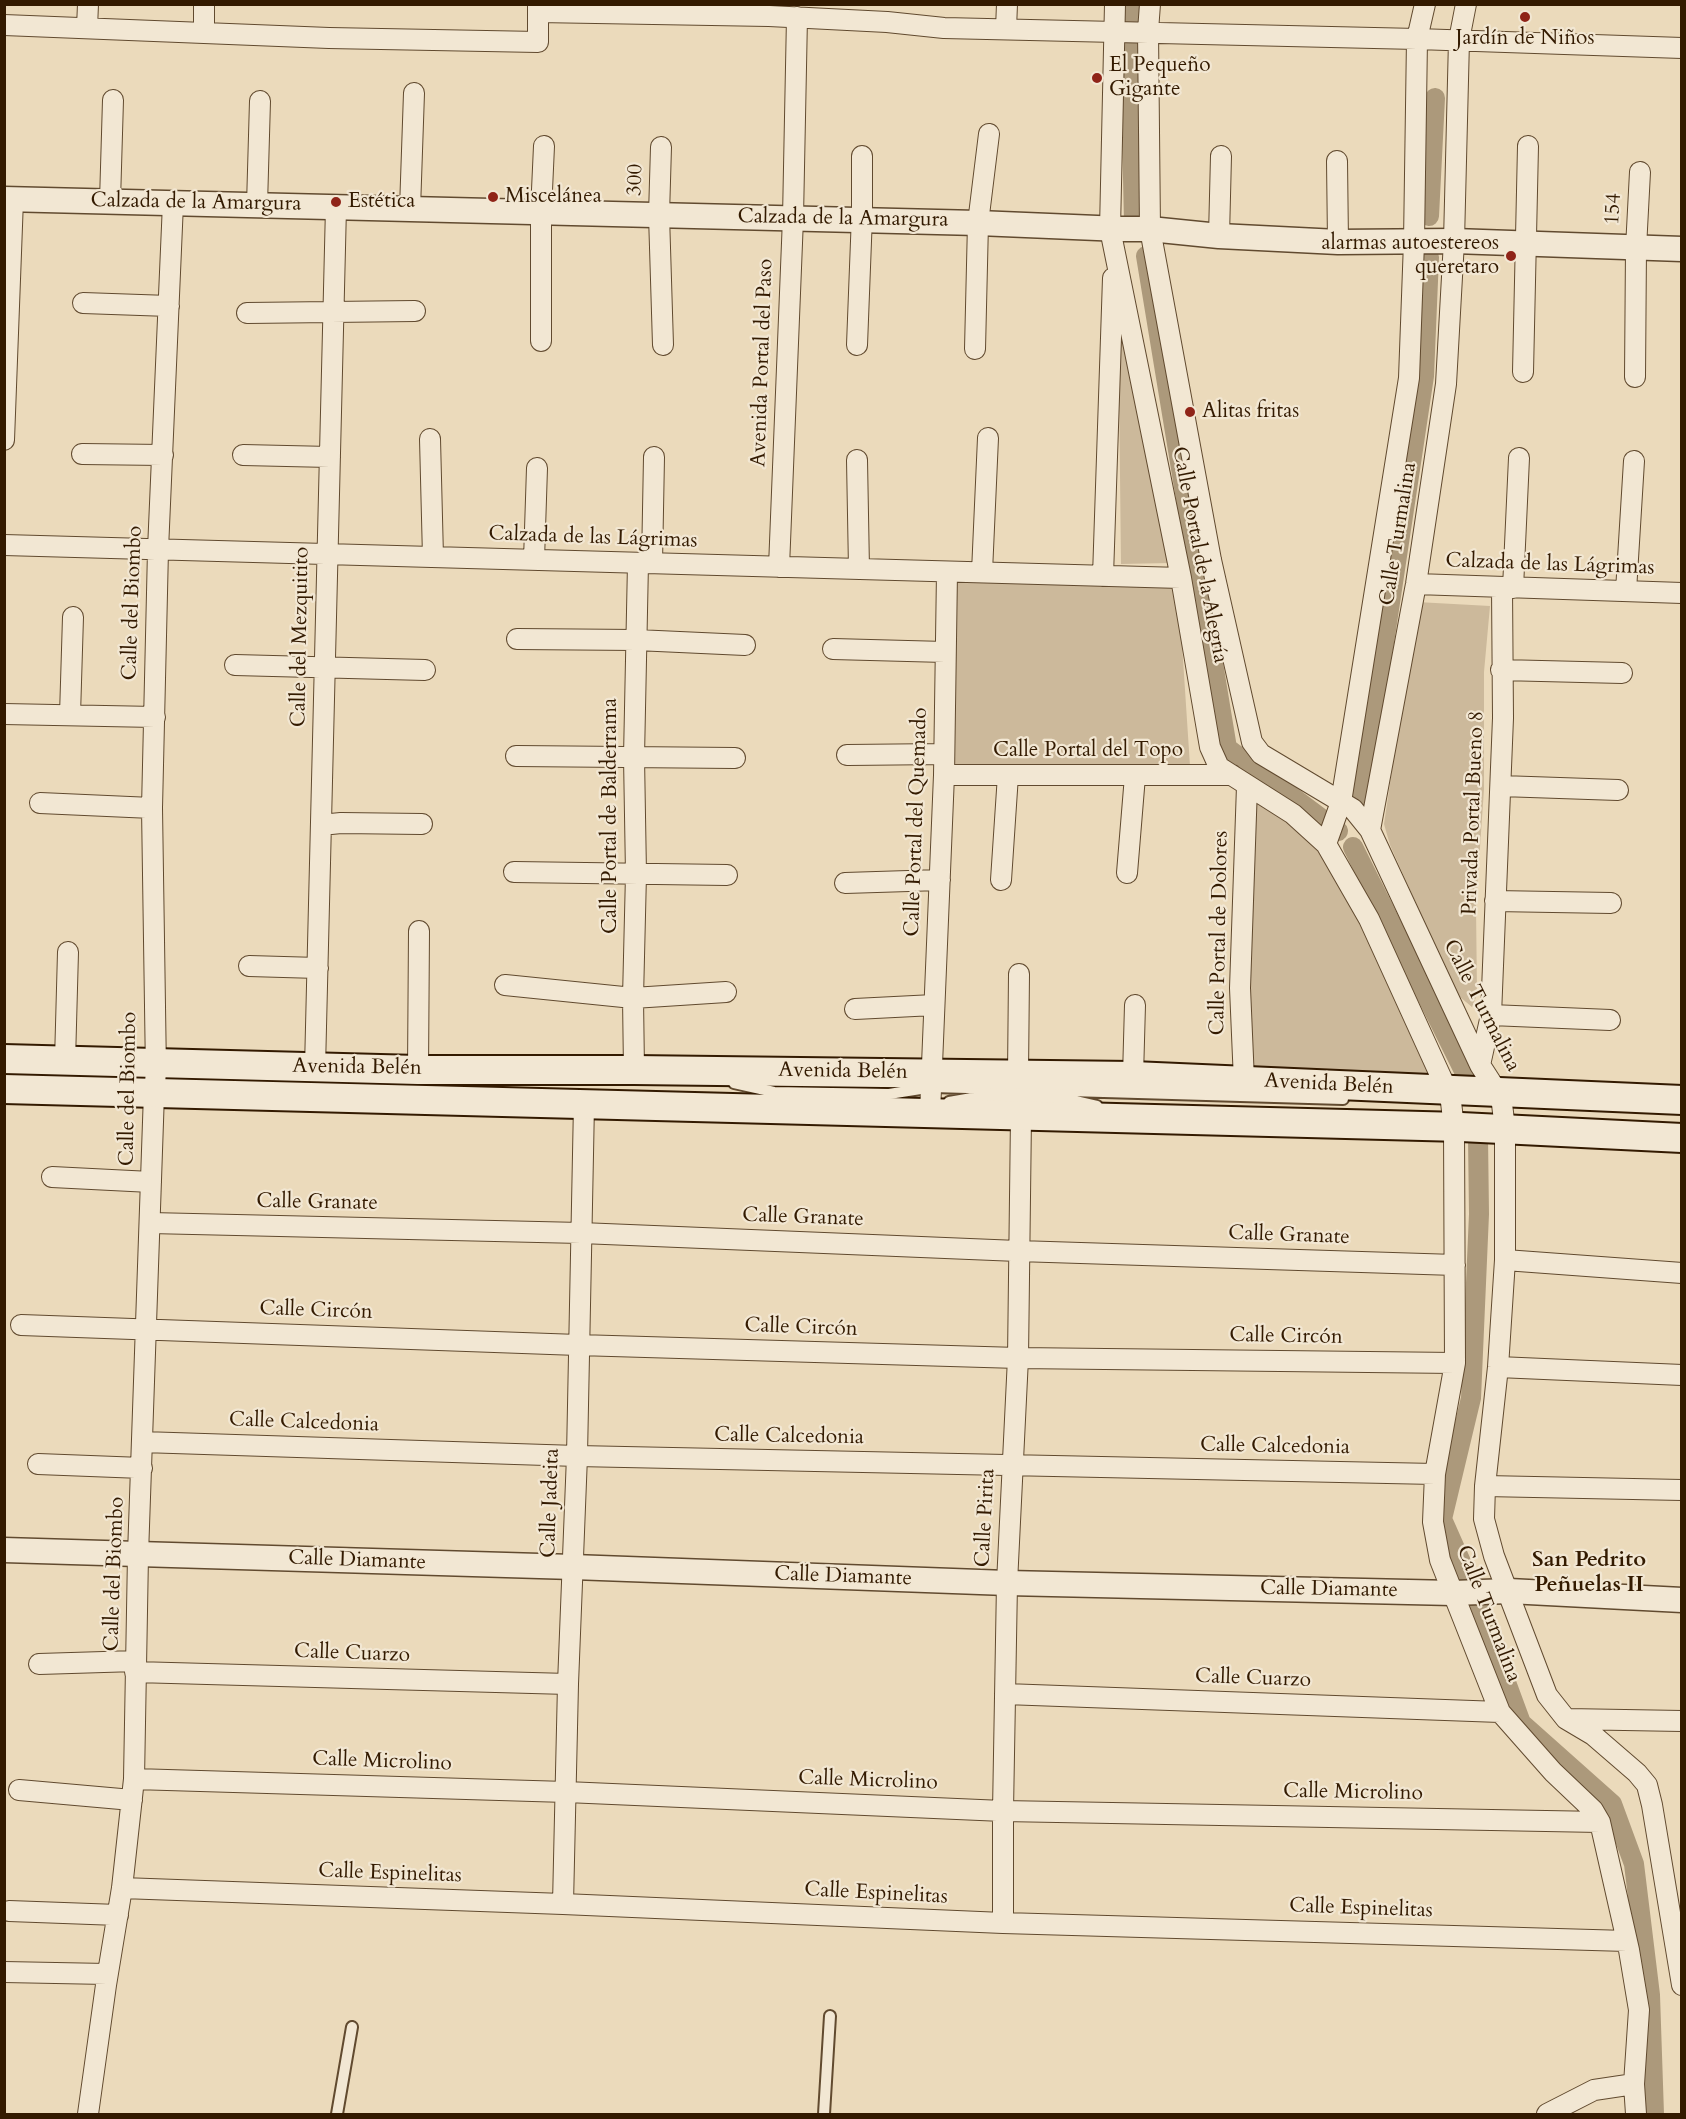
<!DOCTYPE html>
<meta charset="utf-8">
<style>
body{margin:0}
#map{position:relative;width:1686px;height:2119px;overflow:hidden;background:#ebdabb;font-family:Cardo,serif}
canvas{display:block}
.frame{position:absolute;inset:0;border:6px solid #331a00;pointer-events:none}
</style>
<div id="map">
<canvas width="1686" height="2119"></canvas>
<div class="frame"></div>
</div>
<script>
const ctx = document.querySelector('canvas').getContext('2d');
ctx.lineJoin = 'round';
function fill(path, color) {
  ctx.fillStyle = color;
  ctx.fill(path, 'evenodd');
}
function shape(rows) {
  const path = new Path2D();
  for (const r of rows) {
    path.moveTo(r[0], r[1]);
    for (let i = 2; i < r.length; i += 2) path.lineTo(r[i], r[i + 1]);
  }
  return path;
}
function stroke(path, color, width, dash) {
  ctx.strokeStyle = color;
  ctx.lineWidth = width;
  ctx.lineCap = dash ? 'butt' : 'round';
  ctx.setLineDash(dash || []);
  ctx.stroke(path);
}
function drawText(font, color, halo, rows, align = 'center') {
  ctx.font = font + ' Cardo,serif';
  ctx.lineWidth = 4.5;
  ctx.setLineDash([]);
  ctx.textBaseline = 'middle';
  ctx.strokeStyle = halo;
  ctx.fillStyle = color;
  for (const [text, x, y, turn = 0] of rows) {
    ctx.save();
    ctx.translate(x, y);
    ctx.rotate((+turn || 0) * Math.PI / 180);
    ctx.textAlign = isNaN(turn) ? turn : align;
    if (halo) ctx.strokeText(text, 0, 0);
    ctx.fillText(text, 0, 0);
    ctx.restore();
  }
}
const green = shape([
 [1118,298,1170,563,1121,564],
 [947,578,1178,583,1190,766,940,768],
 [1417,602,1490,606,1484,672,1484,789,1476,906,1477,995,1472,1007,1460,997,1453,986,1390,845,1384,824],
 [1252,800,1326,848,1430,1076,1409,1077,1329,1069,1251,1068,1247,996]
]);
const canal = shape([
 [1131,15,1131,4],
 [1130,38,1134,223],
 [1429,216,1435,98],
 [1146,256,1227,748,1338,831],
 [1359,809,1424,376,1429,257],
 [1353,847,1471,1085],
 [1478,1137,1479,1214,1471,1398,1442,1519,1465,1571,1521,1723,1612,1804,1634,1864,1650,1995,1654,2114]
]);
const service = shape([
 [734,1083,774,1092,889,1094,933,1087,1343,1099],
 [949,1102,972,1098,1075,1101,1097,1106],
 [337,2114,352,2027],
 [824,2114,830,2016]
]);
const minor = shape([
 [1115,4,1110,229,1181,578,1210,747,1219,767,1293,814,1326,844,1369,919,1447,1090,1451,1102,1454,1128,1455,1363,1435,1474,1433,1522,1440,1560,1500,1712,1553,1772,1593,1810,1600,1822,1629,1950,1639,2010,1634,2084,1636,2114],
 [1150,4,1148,31,1150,229,1211,560,1252,742,1261,754,1353,809,1370,830],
 [1466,4,1459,40,1454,241,1446,384,1416,584,1370,830,1480,1065,1498,1093,1502,1104,1505,1129,1505,1260,1498,1367,1485,1486,1484,1519,1494,1556,1547,1695,1566,1719,1593,1735,1637,1773,1647,1785,1652,1805,1682,1985],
 [538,12,769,16,887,22,944,28,1417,39,1682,48],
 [4,25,329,38,538,42,538,4],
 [87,28,88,4],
 [1006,29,1007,4],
 [204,33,204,4],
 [661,147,659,215,663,345],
 [1337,161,1338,242],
 [110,201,113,100],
 [257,205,260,101],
 [410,209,414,93],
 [1219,236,1221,156],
 [83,303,169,306],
 [247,313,415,311],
 [541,341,541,212,544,146],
 [857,345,862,215,862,156],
 [975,349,978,223,989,134],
 [1523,372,1528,146],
 [1635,377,1636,248,1640,172],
 [430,439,433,557],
 [4,440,13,199],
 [82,454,163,455],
 [243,455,330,457],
 [857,460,859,569],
 [4,545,1181,578],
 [534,560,537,468],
 [652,563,654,457],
 [779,567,793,218,797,17],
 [982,572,988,438],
 [1103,576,1113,278],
 [1416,584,1682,593],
 [1513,588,1519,458],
 [1626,591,1634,461],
 [517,639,636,640,745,645],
 [833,649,945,652],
 [235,665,425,670],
 [1501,670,1622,673],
 [4,714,155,717],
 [70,715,73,617],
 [847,755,944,754],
 [516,756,735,758],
 [944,775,1232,775],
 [1501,786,1618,790],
 [40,803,152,808],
 [321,825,341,823,422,824],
 [1326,844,1341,802,1409,378,1414,242,1417,39,1425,4],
 [514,872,727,875],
 [1127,873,1135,776],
 [1001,880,1008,775],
 [845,883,940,880],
 [1495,901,1611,903],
 [249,966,318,968],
 [505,985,633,998,726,992],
 [855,1009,934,1005],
 [1491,1015,1610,1020],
 [65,1061,68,952],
 [1480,1065,1491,1015,1503,718,1502,588],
 [315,1068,336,207],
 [418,1070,419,931],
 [634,1070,633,998,636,874,634,757,638,563],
 [1018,1074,1019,974],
 [1133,1076,1135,1005],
 [1244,1081,1240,988,1247,786],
 [930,1113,944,775,947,572],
 [52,1177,151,1182],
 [150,1223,581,1233,1018,1251,1455,1265],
 [1505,1260,1682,1273],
 [21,1325,578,1345,1018,1358,1455,1363],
 [1498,1367,1682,1375],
 [142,1442,577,1456,1435,1474],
 [38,1464,142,1468],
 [1485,1486,1682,1490],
 [39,1664,136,1661],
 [135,1672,568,1684],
 [1005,1694,1500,1712],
 [1567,1719,1682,1721],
 [134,1779,566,1792,1003,1811,1600,1822],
 [19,1790,132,1800],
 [122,1888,563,1904,1003,1923,1627,1941],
 [563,1904,568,1684,577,1456,584,1104],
 [9,1911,118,1915],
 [1003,1923,1003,1811,1007,1583,1018,1358,1021,1116],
 [4,1972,107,1974],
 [88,2114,106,1985,122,1888,134,1779,138,1555,154,1093,156,1072,152,808,158,550,173,203],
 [1547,2114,1594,2090,1634,2084]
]);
const tertiary = shape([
 [4,199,978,223,1121,229,1150,229,1219,236,1338,242,1454,241,1682,249],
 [4,1550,573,1567,1007,1583,1453,1593,1509,1591,1682,1600]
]);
const secondary = shape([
 [4,1059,418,1070,634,1070,1133,1076,1682,1100],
 [4,1089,1461,1127,1682,1138]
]);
const markers = [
 [1525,17,6,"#8f2418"],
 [1097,78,6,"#8f2418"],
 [493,197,6,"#8f2418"],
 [336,202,6,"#8f2418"],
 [1511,256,6,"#8f2418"],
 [1190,412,6,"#8f2418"]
];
const poiNames = [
 ["Jardín de Niños",1525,39,"center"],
 ["El Pequeño",1109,66],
 ["Gigante",1109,90],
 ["Miscelánea",505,197],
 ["Estética",348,202],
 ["alarmas autoestereos",1499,244,"right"],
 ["queretaro",1499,268,"right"],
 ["Alitas fritas",1202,412]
];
const streetNames = [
 ["300",636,180,-88],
 ["Calzada de la Amargura",196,203,1],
 ["154",1614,209,-87],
 ["Calzada de la Amargura",843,219,1],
 ["Avenida Portal del Paso",763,363,-88],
 ["Calle Turmalina",1399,534,-81],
 ["Calzada de las Lágrimas",593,538,2],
 ["Calle Portal de la Alegría",1199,555,79],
 ["Calzada de las Lágrimas",1550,565,2],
 ["Calle del Biombo",133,603,-88],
 ["Calle del Mezquitito",301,637,-89],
 ["Calle Portal del Topo",1088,751],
 ["Privada Portal Bueno 8",1474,813,-88],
 ["Calle Portal de Balderrama",611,816,-90],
 ["Calle Portal del Quemado",917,822,-88],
 ["Calle Portal de Dolores",1220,933,-89],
 ["Calle Turmalina",1481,1006,63],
 ["Avenida Belén",357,1068,1],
 ["Avenida Belén",843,1072,1],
 ["Avenida Belén",1329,1085,3],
 ["Calle del Biombo",129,1089,-89],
 ["Calle Granate",317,1203,1],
 ["Calle Granate",803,1218,2],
 ["Calle Granate",1289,1236,2],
 ["Calle Circón",316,1311,2],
 ["Calle Circón",801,1328,2],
 ["Calle Circón",1286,1337,1],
 ["Calle Calcedonia",304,1423,2],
 ["Calle Calcedonia",789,1437,1],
 ["Calle Calcedonia",1275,1447,1],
 ["Calle Jadeita",551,1503,-88],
 ["Calle Pirita",986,1518,-87],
 ["Calle Diamante",357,1561,2],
 ["Calle del Biombo",115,1574,-88],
 ["Calle Diamante",843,1577,2],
 ["Calle Diamante",1329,1590,1],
 ["Calle Turmalina",1488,1614,69],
 ["Calle Cuarzo",352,1654,2],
 ["Calle Cuarzo",1253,1679,2],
 ["Calle Microlino",382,1762,2],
 ["Calle Microlino",868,1781,2],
 ["Calle Microlino",1353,1793,1],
 ["Calle Espinelitas",390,1874,2],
 ["Calle Espinelitas",876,1894,3],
 ["Calle Espinelitas",1361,1909,2]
];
const neighbourhoodNames = [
 ["San Pedrito",1589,1561],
 ["Peñuelas II",1589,1586]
];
fill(green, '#ccb99b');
stroke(canal, '#ac997b', 20);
stroke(service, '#614a2f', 14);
stroke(minor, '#614a2f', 22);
stroke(tertiary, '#614a2f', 27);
stroke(secondary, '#331a00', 32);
stroke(service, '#f2e7d3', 10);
stroke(minor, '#f2e7d3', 20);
stroke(tertiary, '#f2e7d3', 24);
stroke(secondary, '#f2e7d3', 28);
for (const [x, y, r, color] of markers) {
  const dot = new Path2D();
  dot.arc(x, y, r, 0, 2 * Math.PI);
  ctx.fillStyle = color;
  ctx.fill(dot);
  stroke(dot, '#f2e7d3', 2);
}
drawText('21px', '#331a00', '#f2e7d3', poiNames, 'left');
drawText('21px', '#331a00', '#f2e7d3', streetNames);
drawText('bold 22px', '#331a00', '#f2e7d3', neighbourhoodNames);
</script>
